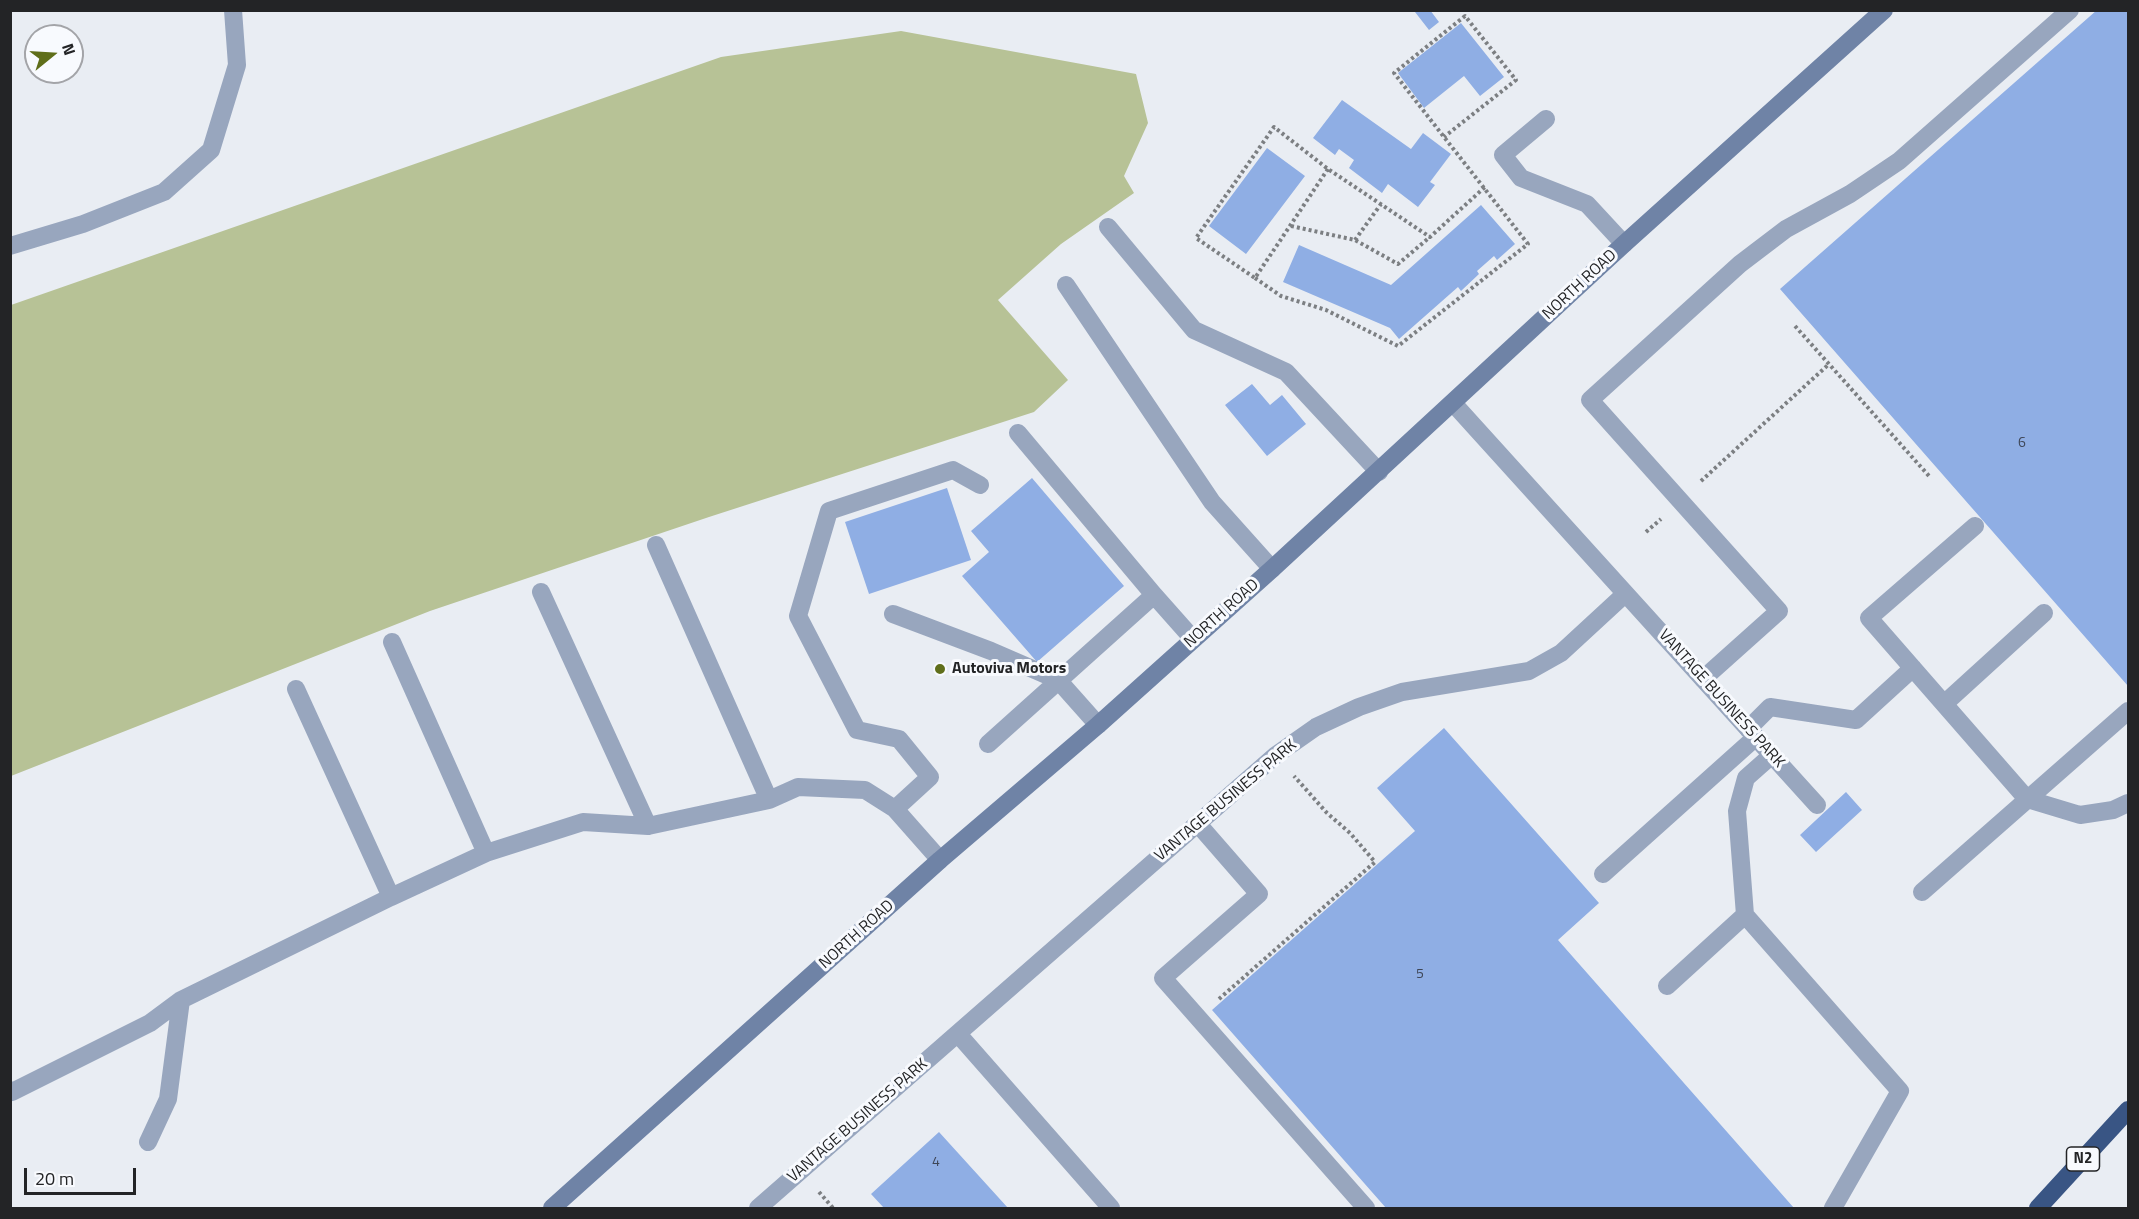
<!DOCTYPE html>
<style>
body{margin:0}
#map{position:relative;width:2139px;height:1219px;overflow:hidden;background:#e9edf3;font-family:"Titillium Web",sans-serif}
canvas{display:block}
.frame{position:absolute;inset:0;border:12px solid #232426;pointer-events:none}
.north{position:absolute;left:24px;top:24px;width:60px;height:60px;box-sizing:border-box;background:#f8fafe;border:2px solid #a3a4a8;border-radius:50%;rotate:72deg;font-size:16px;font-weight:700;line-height:24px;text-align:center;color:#232426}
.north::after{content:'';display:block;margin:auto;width:21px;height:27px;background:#5f6e1a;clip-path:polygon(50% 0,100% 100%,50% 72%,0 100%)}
.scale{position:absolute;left:24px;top:1168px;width:112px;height:27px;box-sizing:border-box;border:3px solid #232426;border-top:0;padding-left:8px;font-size:18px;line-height:21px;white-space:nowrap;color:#232426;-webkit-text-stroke:4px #f8fafe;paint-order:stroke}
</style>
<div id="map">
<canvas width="2139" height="1219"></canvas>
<div class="frame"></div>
<div class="north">N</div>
<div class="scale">20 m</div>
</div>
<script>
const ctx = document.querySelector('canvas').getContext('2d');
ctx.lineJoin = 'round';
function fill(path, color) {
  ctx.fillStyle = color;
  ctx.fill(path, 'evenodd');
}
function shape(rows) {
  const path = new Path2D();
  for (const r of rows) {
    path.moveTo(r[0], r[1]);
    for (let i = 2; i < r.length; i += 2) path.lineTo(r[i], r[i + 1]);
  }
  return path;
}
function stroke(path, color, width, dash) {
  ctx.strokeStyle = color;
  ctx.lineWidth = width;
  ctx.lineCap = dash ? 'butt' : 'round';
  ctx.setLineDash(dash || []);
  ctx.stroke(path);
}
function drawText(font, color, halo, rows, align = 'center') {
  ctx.font = font + ' "Titillium Web",sans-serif';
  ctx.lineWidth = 6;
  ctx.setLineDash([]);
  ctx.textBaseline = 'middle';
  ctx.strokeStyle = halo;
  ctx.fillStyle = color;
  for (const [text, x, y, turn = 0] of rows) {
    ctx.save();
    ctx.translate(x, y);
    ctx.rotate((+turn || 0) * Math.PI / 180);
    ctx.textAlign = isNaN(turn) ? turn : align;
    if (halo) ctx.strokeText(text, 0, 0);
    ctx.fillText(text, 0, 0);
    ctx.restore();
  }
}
const green = shape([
 [901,31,1136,74,1148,123,1124,176,1134,193,1061,244,998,300,1068,380,1034,412,709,517,430,611,11,776,11,305,721,57]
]);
const building = shape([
 [1417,10,1430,10,1439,22,1429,30,1415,12],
 [2097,10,2128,10,2128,686,1780,289],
 [1461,23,1504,77,1480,96,1464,76,1424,108,1398,73],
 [1342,100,1411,149,1423,133,1451,154,1430,182,1435,185,1418,207,1388,184,1382,193,1349,168,1354,160,1339,149,1335,155,1313,138],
 [1267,148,1305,176,1246,254,1209,226],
 [1481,205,1515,244,1497,260,1494,256,1477,271,1479,274,1461,291,1458,287,1399,339,1390,328,1283,282,1299,245,1391,285],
 [1252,384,1270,405,1282,395,1306,424,1267,456,1225,405],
 [1032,478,1124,586,1037,662,962,576,989,552,971,531],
 [947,488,971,560,869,594,845,522],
 [1444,728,1599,903,1558,940,1794,1208,1386,1208,1212,1010,1415,831,1377,788],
 [1846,792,1862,810,1816,852,1800,835],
 [939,1132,1008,1208,884,1208,871,1194]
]);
const path = shape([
 [1328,169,1255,278,1196,238,1274,127,1328,169,1430,237,1485,187],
 [1291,226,1355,240,1398,264,1430,237],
 [1355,240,1381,204],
 [1255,278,1281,296,1326,310,1398,346,1528,244,1444,137,1394,73,1465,16,1516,80,1444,137],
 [1795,326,1929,476],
 [1701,481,1829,364],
 [1646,532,1661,519],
 [1219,999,1375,862,1350,833,1327,813,1294,776],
 [819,1192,833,1208]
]);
const lane = shape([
 [1546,119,1503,155,1521,178,1587,204,1624,244],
 [1108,227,1194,330,1286,372,1379,472],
 [10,246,83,224,164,192,211,150,237,65,233,10],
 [1066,285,1212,502,1272,569],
 [1975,526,1869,618,2027,799,2080,815,2113,810,2128,803],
 [656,545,769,800],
 [541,592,648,826],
 [1154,595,1193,639],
 [893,614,991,651,1058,680,1098,725],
 [392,642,486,853],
 [1703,679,1779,611,1590,400,1740,264,1786,229,1850,194,1899,161,2070,10],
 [296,689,391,897],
 [1944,704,2044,613],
 [1748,729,1770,707,1856,720,1913,668],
 [988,744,1154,595,1018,433],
 [1772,755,1746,778,1737,811,1745,915,1900,1091,1833,1208],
 [895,809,930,777,899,739,857,730,798,616,829,511,953,470,980,485],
 [1198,824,1259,894,1163,978,1366,1208],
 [1603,874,1756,737],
 [1922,892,2128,711],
 [1667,986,1745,915],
 [10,1090,12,1092,150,1023,181,1000,391,897,486,853,583,822,648,826,769,800,798,787,865,790,895,809,940,860],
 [148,1142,168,1099,181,1000]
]);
const street = shape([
 [1453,403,1817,805],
 [958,1034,1111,1208],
 [758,1208,1276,755,1316,727,1359,707,1402,692,1529,671,1561,653,1625,594]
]);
const secondary = shape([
 [552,1208,940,860,1098,725,1272,569,1624,244,1884,10]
]);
const highway = shape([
 [2038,1208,2128,1110]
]);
const markers = [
 [940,669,6,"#5f6e1a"]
];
const numberNames = [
 ["6",2022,444],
 ["5",1420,975],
 ["4",936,1163]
];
const shields = [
 [2083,1159,33]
];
const shieldNames = [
 ["N2",2083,1159]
];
const streetNames = [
 ["NORTH ROAD",1580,285,-43],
 ["NORTH ROAD",1222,614,-42],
 ["VANTAGE BUSINESS PARK",1721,699,48],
 ["VANTAGE BUSINESS PARK",1226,801,-40],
 ["NORTH ROAD",857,935,-42],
 ["VANTAGE BUSINESS PARK",858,1121,-41]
];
const poiNames = [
 ["Autoviva Motors",952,669]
];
fill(green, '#b7c296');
fill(building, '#8faee4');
stroke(path, '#7c7f82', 4, [3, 3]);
stroke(lane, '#98a6be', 18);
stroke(street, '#98a6be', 18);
stroke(secondary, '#6f83a6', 18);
stroke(highway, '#395584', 18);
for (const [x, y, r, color] of markers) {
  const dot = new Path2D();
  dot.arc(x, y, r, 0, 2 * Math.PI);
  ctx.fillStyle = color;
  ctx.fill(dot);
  stroke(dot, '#f8fafe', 2);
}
drawText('14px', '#3e4656', null, numberNames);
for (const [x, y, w] of shields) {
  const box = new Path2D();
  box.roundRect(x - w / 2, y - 12, w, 24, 4.5);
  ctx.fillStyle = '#f8fafe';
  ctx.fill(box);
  stroke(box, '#232426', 1.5);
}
drawText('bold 15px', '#232426', null, shieldNames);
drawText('16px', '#232426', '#f8fafe', streetNames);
drawText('bold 16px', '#232426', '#f8fafe', poiNames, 'left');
</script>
